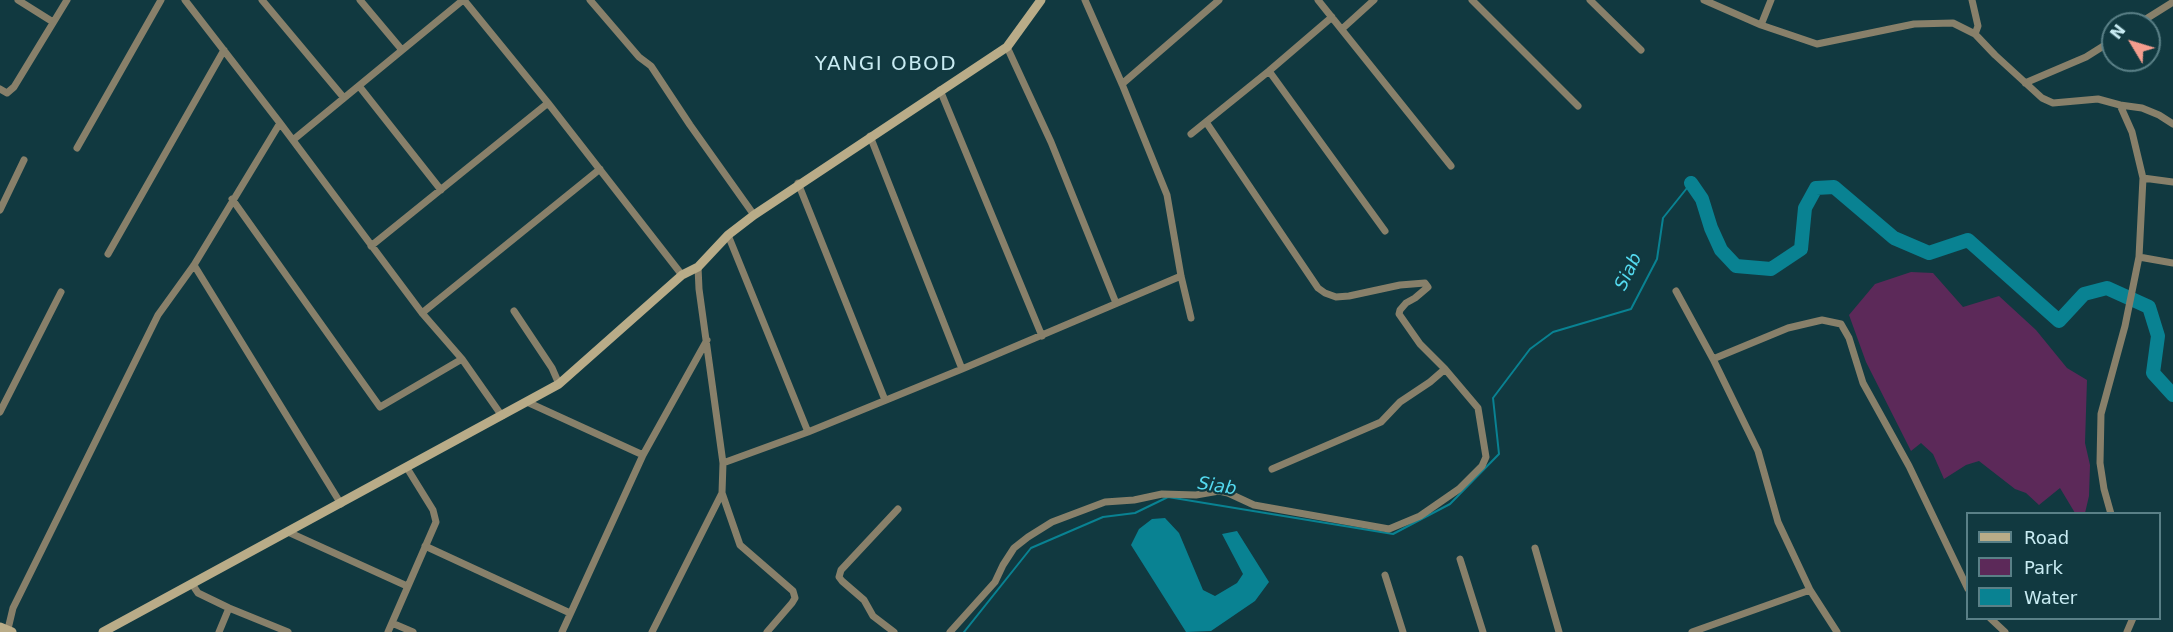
<!DOCTYPE html>
<style>
body{margin:0}
#map{position:relative;width:2173px;height:632px;overflow:hidden;background:#113940;font-family:"DejaVu Sans",sans-serif}
canvas{display:block}
.legend{position:absolute;left:1966px;top:512px;width:195px;height:108px;box-sizing:border-box;background:#113940;border:2px solid #5a8087;margin:0;padding:8px 10px;list-style:none;font-size:18px;color:#c8ebf2}
.legend li{display:flex;align-items:center;gap:12px;height:30px}
.legend b{width:30px;border:2px solid #5a8087}
.north{position:absolute;left:2101px;top:12px;width:60px;height:60px;box-sizing:border-box;background:#113940;border:2px solid #5a8087;border-radius:50%;rotate:308deg;font-size:16px;font-weight:700;line-height:24px;text-align:center;color:#c8ebf2}
.north::after{content:'';display:block;margin:auto;width:21px;height:27px;background:#f59d8e;clip-path:polygon(50% 0,100% 100%,50% 72%,0 100%)}
</style>
<div id="map">
<canvas width="2173" height="632"></canvas>
<ul class="legend">
<li><b style="height:8px;background:#b9ac88"></b>Road</li>
<li><b style="height:16px;background:#5c2959"></b>Park</li>
<li><b style="height:16px;background:#098292"></b>Water</li>
</ul>
<div class="north">N</div>
</div>
<script>
const ctx = document.querySelector('canvas').getContext('2d');
ctx.lineJoin = 'round';
function fill(path, color) {
  ctx.fillStyle = color;
  ctx.fill(path, 'evenodd');
}
function shape(rows) {
  const path = new Path2D();
  for (const r of rows) {
    path.moveTo(r[0], r[1]);
    for (let i = 2; i < r.length; i += 2) path.lineTo(r[i], r[i + 1]);
  }
  return path;
}
function stroke(path, color, width, dash) {
  ctx.strokeStyle = color;
  ctx.lineWidth = width;
  ctx.lineCap = dash ? 'butt' : 'round';
  ctx.setLineDash(dash || []);
  ctx.stroke(path);
}
function drawText(font, color, halo, rows, align = 'center') {
  ctx.font = font + ' "DejaVu Sans",sans-serif';
  ctx.lineWidth = 4.5;
  ctx.setLineDash([]);
  ctx.textBaseline = 'middle';
  ctx.strokeStyle = halo;
  ctx.fillStyle = color;
  for (const [text, x, y, turn = 0] of rows) {
    ctx.save();
    ctx.translate(x, y);
    ctx.rotate((+turn || 0) * Math.PI / 180);
    ctx.textAlign = isNaN(turn) ? turn : align;
    if (halo) ctx.strokeText(text, 0, 0);
    ctx.fillText(text, 0, 0);
    ctx.restore();
  }
}
const green = shape([
 [1911,272,1933,273,1963,307,1999,296,2036,330,2067,368,2087,380,2085,443,2090,465,2089,496,2085,513,2075,513,2060,488,2039,505,2026,493,2015,489,1979,461,1966,465,1944,479,1933,454,1921,443,1911,451,1866,362,1849,315,1875,284]
]);
const water = shape([
 [1165,518,1179,533,1203,590,1215,596,1237,583,1243,574,1222,534,1237,531,1269,582,1255,601,1211,631,1186,632,1131,545,1139,529,1152,519]
]);
const stream = shape([
 [964,632,1031,548,1103,517,1135,513,1168,497,1393,534,1450,504,1499,454,1493,398,1530,349,1553,332,1631,309,1657,259,1663,218,1691,183]
]);
const river = shape([
 [1691,183,1702,199,1711,228,1721,250,1736,266,1771,269,1801,249,1805,208,1816,188,1834,187,1894,238,1929,253,1968,240,2059,321,2084,294,2107,288,2149,307,2158,336,2153,373,2173,395]
]);
const street = shape([
 [18,0,53,22],
 [185,0,280,123,422,313,462,359,502,416],
 [262,0,344,98],
 [360,0,402,50],
 [464,0,548,103,682,275],
 [590,0,639,57,651,66,690,125,754,215],
 [1085,0,1122,84,1167,195,1181,276,1191,318],
 [1318,0,1451,166],
 [1472,0,1578,106],
 [1590,0,1641,50],
 [1704,0,1761,25,1817,44,1914,24,1953,23,1975,34,1995,55,2042,98,2053,103,2098,99,2120,105,2132,132,2143,178,2139,257,2125,326,2101,414,2100,463,2104,489,2111,514],
 [1972,0,1978,26,1975,34],
 [2138,24,2173,2],
 [1761,25,1771,0],
 [1342,29,1374,0],
 [1007,47,1051,142,1116,303],
 [1269,71,1385,231],
 [2025,83,2086,57,2113,40],
 [1122,84,1219,0],
 [359,86,441,190],
 [0,89,7,93,14,87,67,0],
 [940,90,1042,336],
 [2120,105,2142,108,2159,115,2173,124],
 [1206,122,1318,288,1325,293,1336,297,1349,296,1400,285,1425,283,1428,287,1415,298,1406,303,1400,310,1399,314,1420,344,1445,369,1430,382,1400,402,1381,422,1272,469],
 [1191,134,1269,71,1332,17],
 [870,136,962,369],
 [293,140,463,0],
 [77,148,161,0],
 [2143,178,2173,182],
 [798,183,885,400],
 [232,199,380,407,462,359],
 [0,210,24,160],
 [728,235,808,432],
 [371,246,548,103],
 [108,254,224,50],
 [2139,257,2173,263],
 [194,265,341,504],
 [1676,291,1713,359,1758,451,1778,522,1810,590],
 [514,311,552,368,559,384],
 [422,313,600,169],
 [1713,359,1788,328,1822,320,1841,324,1849,338,1863,383,1909,466,1968,589],
 [527,402,643,455],
 [0,412,61,292],
 [723,463,808,432,962,369,1181,276],
 [722,493,740,545,793,591,795,598,792,603,767,632],
 [288,532,407,586],
 [425,546,570,613],
 [1535,548,1559,632],
 [1460,559,1483,632],
 [1385,575,1403,632],
 [192,584,198,593,229,608,288,632],
 [1990,618,2005,632],
 [392,623,413,632],
 [8,629,13,608,158,315,194,265,280,123],
 [219,632,229,608],
 [388,632,436,522,433,510,407,468],
 [562,632,643,455,707,340],
 [652,632,722,493,723,463,699,289,698,267],
 [894,632,873,616,864,600,842,581,839,577,841,570,898,509],
 [950,632,995,582,1003,565,1014,548,1028,537,1052,522,1105,502,1134,500,1162,494,1196,495,1219,491,1228,493,1254,505,1389,529,1420,516,1459,489,1482,466,1486,457,1478,408,1445,369],
 [1692,632,1810,590,1837,632],
 [2127,632,2133,618]
]);
const secondary = shape([
 [0,627,12,632],
 [103,632,559,384,682,275,698,267,728,235,754,215,1007,47,1041,0]
]);
const waterNames = [
 ["Siab",1629,272,-64],
 ["Siab",1217,487,9]
];
const quarterNames = [
 ["YANGI OBOD",886,65]
];
fill(green, '#5c2959');
fill(water, '#098292');
stroke(stream, '#098292', 2);
stroke(river, '#098292', 14);
stroke(street, '#88806a', 7);
stroke(secondary, '#b9ac88', 9);
drawText('italic 18px', '#54daf0', '#113940', waterNames);
ctx.letterSpacing = '1.5px';
drawText('20px', '#c8ebf2', '#113940', quarterNames);
ctx.letterSpacing = '0px';
</script>
